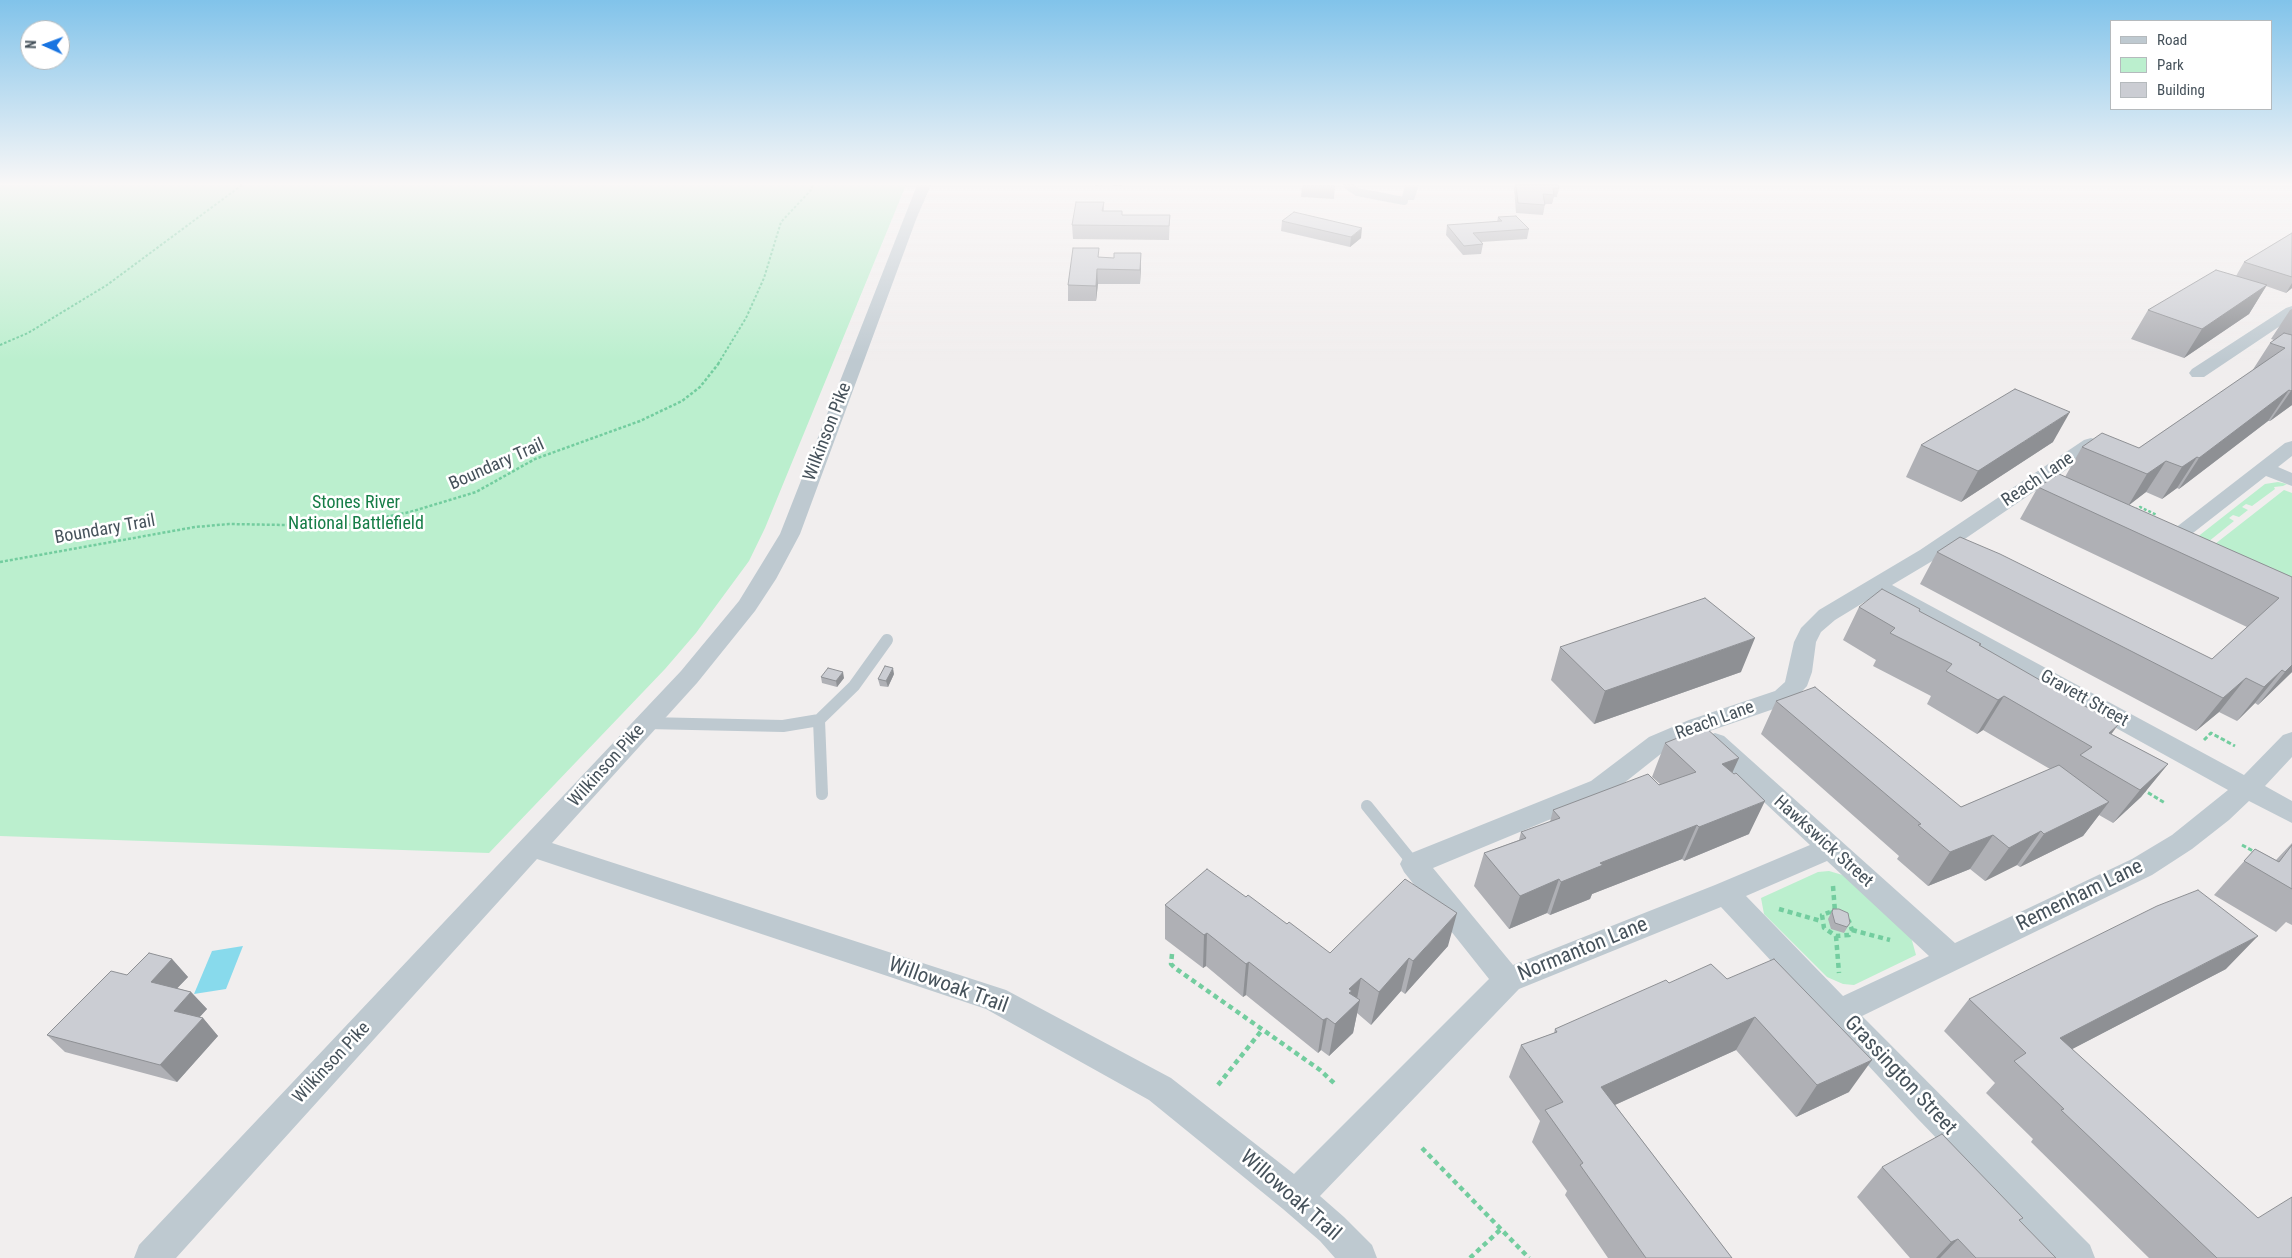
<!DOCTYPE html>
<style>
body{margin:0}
#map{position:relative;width:2292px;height:1258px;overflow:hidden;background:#f1eeee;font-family:"Roboto Condensed",sans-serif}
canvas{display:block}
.legend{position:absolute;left:2110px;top:20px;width:162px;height:90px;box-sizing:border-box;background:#fff;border:1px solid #b5babd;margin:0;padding:6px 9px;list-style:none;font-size:15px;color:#46525b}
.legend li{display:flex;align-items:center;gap:10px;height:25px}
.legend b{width:25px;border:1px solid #b5babd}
.north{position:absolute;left:20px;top:20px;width:50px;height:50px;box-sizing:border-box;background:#fff;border:1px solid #b5babd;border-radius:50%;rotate:272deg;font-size:14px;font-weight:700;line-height:20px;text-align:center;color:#46525b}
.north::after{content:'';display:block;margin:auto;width:18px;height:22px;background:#1874e1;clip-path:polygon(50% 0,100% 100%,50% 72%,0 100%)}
</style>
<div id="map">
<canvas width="2292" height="1258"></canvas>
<ul class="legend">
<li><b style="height:6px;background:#bec9d0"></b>Road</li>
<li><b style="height:14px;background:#bbefce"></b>Park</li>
<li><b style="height:14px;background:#cbcdd3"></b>Building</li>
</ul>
<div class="north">N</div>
</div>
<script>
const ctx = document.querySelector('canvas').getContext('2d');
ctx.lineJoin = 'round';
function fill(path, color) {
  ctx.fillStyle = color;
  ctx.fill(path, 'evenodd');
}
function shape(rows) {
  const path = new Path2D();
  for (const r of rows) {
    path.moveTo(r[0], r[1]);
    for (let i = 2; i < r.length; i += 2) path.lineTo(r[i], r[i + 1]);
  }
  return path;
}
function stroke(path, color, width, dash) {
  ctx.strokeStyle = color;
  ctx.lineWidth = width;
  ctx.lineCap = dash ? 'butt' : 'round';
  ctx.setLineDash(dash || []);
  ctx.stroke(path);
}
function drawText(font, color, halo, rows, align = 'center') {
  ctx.font = font + ' "Roboto Condensed",sans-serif';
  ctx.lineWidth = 5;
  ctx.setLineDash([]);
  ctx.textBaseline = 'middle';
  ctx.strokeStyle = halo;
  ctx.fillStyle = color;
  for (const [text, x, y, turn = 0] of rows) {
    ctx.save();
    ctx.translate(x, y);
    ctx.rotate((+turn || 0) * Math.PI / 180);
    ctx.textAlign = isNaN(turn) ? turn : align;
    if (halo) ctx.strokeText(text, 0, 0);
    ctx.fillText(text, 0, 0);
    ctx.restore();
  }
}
const green = shape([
 [0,185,906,185,765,528,749,561,696,633,665,669,489,853,0,836],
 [2278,482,2287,484,2283,486,2274,487,2275,489,2252,506,2246,504,2242,507,2248,510,2239,517,2233,515,2229,518,2234,521,2208,542,2196,538,2265,484],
 [2284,490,2292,493,2292,583,2215,544],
 [1829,871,1846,876,1911,937,1916,955,1854,985,1843,984,1827,977,1764,914,1761,898,1818,872]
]);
const water = shape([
 [243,946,226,989,194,994,212,951]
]);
const pathFar3 = shape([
 [0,345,28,333,107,285,242,185],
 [718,364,746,318,764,278,781,222,811,190,813,185]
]);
const pathFar2 = shape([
 [2135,510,2140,507,2157,515],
 [0,562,195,527,229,524,341,526,410,512,476,492,535,459,640,421,682,401,700,387,719,363]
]);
const pathFar1 = shape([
 [2204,740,2211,733,2235,746],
 [2142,789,2165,803],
 [2242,845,2255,852]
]);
const path = shape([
 [1833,886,1835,912],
 [1779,909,1821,921],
 [1830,912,1849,921,1852,930,1849,935,1836,936,1824,928,1822,915,1830,912],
 [1852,930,1890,940],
 [1836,936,1839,973],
 [1172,954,1171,964,1175,968,1320,1070,1335,1084],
 [1218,1085,1262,1030],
 [1422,1148,1529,1258],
 [1470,1258,1501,1229]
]);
const serviceFar1 = shape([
 [1347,185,1357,192,1404,201]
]);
const service = shape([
 [819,720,822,794],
 [647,723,783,726,819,720,854,686,887,640],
 [1367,806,1414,864]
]);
const minor = shape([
 [917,185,931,185,917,217,800,534,776,579,755,611,697,683,552,843,1006,990,1171,1078,1294,1174,1489,979,1404,872,1400,864,1404,856,1591,781,1649,737,1689,720,1775,691,1785,682,1794,642,1801,628,1819,610,1920,550,2084,440,2091,438,2098,440,2100,444,2098,448,1934,560,1892,585,2244,775,2283,735,2292,732,2292,757,2265,786,2292,801,2292,823,2249,801,2229,820,2192,849,2152,875,1862,1016,2090,1245,2095,1258,2052,1258,1917,1118,1721,907,1519,989,1320,1196,1344,1217,1372,1245,1377,1258,1335,1258,1320,1241,1283,1209,1149,1100,986,1009,537,859,176,1258,134,1258,139,1245,681,671,739,601,780,534,917,185],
 [1876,595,2228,790,2172,835,2132,859,1955,943,1724,736,1715,733,1706,736,1703,742,1706,748,1810,845,1715,885,1513,965,1433,868,1609,795,1667,749,1707,732,1791,703,1807,686,1812,672,1816,642,1821,632,1835,620,1876,595],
 [1827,861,1929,956,1843,996,1746,896,1827,861],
 [1405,185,1419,185,1414,200,1404,200,1402,197,1405,185],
 [2292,306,2292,318,2204,377,2192,377,2189,373,2192,369,2286,308,2292,306],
 [2292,441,2292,456,2278,467,2292,473,2292,486,2266,476,2175,547,2168,549,2161,547,2158,543,2161,539,2285,443,2292,441]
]);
const wall = shape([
 [1086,185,1122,185,1122,186],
 [1302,185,1335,185,1334,199,1301,197],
 [1514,185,1558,185,1559,188,1557,197,1554,197,1552,204,1545,204,1543,215,1516,213,1514,188],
 [1104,202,1104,211,1122,211,1122,215,1170,215,1169,240,1073,239,1072,225],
 [1498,217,1529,229,1527,239,1481,242,1483,244,1481,254,1463,255,1446,235,1447,225,1497,222],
 [1282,221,1361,238,1350,247,1281,231],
 [2292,233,2292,288,2286,293,2266,286,2249,314,2184,358,2131,339,2148,310,2236,276,2244,262],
 [1141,253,1140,284,1098,284,1096,301,1068,301,1068,285,1099,257,1114,258],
 [2292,309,2292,405,2270,421,2268,421,2179,489,2177,488,2162,499,2146,492,2128,505,2292,577,2292,672,2258,705,2255,703,2237,721,2219,712,2196,731,1920,584,1937,552,2212,659,2247,627,2020,519,2038,487,2065,477,2082,447,2139,448,2252,371,2270,343,2274,340,2271,339,2290,310],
 [2053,442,1961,502,1906,477,1921,445],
 [1859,607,1919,612,1981,644,1980,646,2111,734,2168,764,2141,797,2113,823,2099,815,2083,836,2020,867,2017,865,1985,881,1970,869,1928,886,1897,859,1899,856,1761,734,1776,701,1961,807,2050,769,1983,730,1977,734,1927,704,1931,696,1873,666,1876,660,1843,640],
 [1560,647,1741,672,1594,724,1551,680],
 [894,674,888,687,880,686,878,679],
 [821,677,844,678,837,687,822,683],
 [1665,743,1732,773,1749,834,1684,861,1682,859,1592,894,1590,899,1550,915,1547,913,1509,929,1474,886,1484,853,1519,840,1521,832,1550,822,1553,810,1660,784,1652,777],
 [2292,843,2292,925,2286,922,2276,932,2214,895,2255,849,2276,860],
 [1246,897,1330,953,1448,946,1405,994,1401,991,1371,1025,1357,1013,1353,1033,1329,1056,1321,1050,1318,1053,1246,995,1243,997,1206,966,1203,968,1165,939,1165,905],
 [1833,909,1850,923,1844,933,1831,929,1828,919],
 [172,959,188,977,177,988,191,992,207,1009,199,1017,203,1018,218,1036,177,1082,65,1052,47,1035,127,975],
 [2226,969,2072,1049,2258,1218,2292,1258,2149,1258,2031,1142,2033,1139,1986,1093,1995,1083,1944,1031,1969,999],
 [1727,979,1849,1092,1796,1117,1736,1050,1615,1105,1732,1258,1608,1258,1565,1195,1567,1191,1532,1142,1540,1121,1509,1077,1521,1045,1554,1033,1555,1029,1669,983],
 [1882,1167,2020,1221,2056,1258,1910,1258,1857,1197]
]);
const shadedWall = shape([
 [1362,228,1361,238,1350,247,1351,237],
 [1141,253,1141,268,1140,284,1140,270],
 [1097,269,1098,284,1096,301,1096,286],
 [2292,283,2292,288,2286,293],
 [2267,285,2249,314,2184,358,2202,329],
 [2289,390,2268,421,2179,489,2199,458],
 [2292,390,2292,405,2270,421,2291,391],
 [2070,412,2053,442,1961,502,1978,471],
 [2197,457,2177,488,2162,499,2182,467],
 [2166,461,2146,492,2128,506,2147,474],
 [1755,638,1741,672,1594,724,1605,691],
 [2292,665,2292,672,2258,705,2285,672],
 [893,668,894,674,888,687,886,681],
 [2282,670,2255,703,2237,721,2264,687],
 [843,672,844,678,837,687,836,681],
 [2246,678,2219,712,2196,731,2223,698],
 [2004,696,1983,730,1977,734,1998,700],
 [2118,725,2094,758,2109,733],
 [1739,758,1724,791,1722,764],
 [2168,764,2141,797,2113,823,2140,790],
 [1765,801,1749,834,1684,861,1699,827],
 [2109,802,2083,836,2020,867,2044,834],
 [1697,825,1682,859,1592,894,1590,899,1550,915,1561,882,1600,863],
 [2041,831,2017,865,1985,881,2009,848],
 [1993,835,1970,869,1928,886,1950,852],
 [1559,879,1547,913,1509,929,1520,896],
 [1457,913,1448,946,1405,994,1413,961],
 [1207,933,1206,966,1203,968,1204,935],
 [2258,936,2226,969,2032,1070,2060,1038],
 [1409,958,1401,991,1371,1025,1379,992],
 [172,959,188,977,167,999,151,982],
 [1249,962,1246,995,1243,997,1246,964],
 [1361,978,1356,1004,1360,1000,1353,1033,1329,1056,1335,1024,1349,989],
 [191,992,207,1009,190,1028,174,1011],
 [1755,1017,1736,1050,1586,1118,1601,1087],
 [203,1018,218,1036,177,1082,160,1065],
 [1327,1018,1321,1050,1318,1053,1323,1020],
 [1872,1060,1849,1092,1796,1117,1817,1085],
 [1958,1239,1940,1258,1936,1258,1951,1242]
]);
const building = shape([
 [1516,185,1558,185,1559,188,1553,188,1554,195,1543,194,1545,205,1518,203,1516,185],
 [1076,202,1104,202,1102,211,1122,211,1122,215,1170,215,1169,226,1072,225,1076,202],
 [1294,212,1362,228,1351,237,1282,221,1294,212],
 [1516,216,1529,229,1473,233,1483,244,1464,246,1447,225,1502,221,1498,217,1516,216],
 [2292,233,2292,277,2244,262,2292,233],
 [1073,248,1099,248,1098,257,1114,258,1114,253,1141,253,1140,270,1097,269,1096,286,1068,285,1073,248],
 [2216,270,2267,285,2202,329,2148,310,2216,270],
 [2284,333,2292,335,2292,390,2291,391,2289,390,2199,458,2197,457,2182,467,2166,461,2147,474,2082,447,2102,433,2139,448,2285,348,2270,343,2284,333],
 [2015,389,2070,412,1978,471,1921,445,2015,389],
 [2059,474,2292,577,2292,665,2285,672,2282,670,2264,687,2246,678,2223,698,1937,552,1960,537,2000,554,2212,659,2279,598,2038,487,2059,474],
 [1882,589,1920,609,1919,611,1981,644,1979,645,2118,725,2109,733,2168,764,2140,790,2080,755,2092,747,2004,696,1998,700,1946,671,1952,664,1890,633,1895,628,1859,607,1882,589],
 [1705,598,1755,638,1605,691,1560,647,1705,598],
 [885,666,893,668,886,681,878,679,885,666],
 [828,668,843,672,836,681,821,677,828,668],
 [1815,687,1961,807,2059,765,2109,802,2044,834,2041,831,2009,848,1993,835,1950,852,1918,825,1921,824,1776,701,1815,687],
 [1705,727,1739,758,1722,764,1734,774,1736,773,1765,801,1699,827,1697,825,1600,863,1603,865,1561,882,1559,879,1520,896,1484,853,1526,838,1521,832,1560,818,1553,810,1648,774,1659,785,1696,772,1665,743,1705,727],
 [2292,845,2292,889,2244,861,2255,849,2279,862,2292,845],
 [1207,869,1246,897,1248,895,1287,924,1289,922,1330,953,1405,879,1457,913,1413,961,1409,958,1379,992,1361,978,1349,989,1352,991,1349,993,1360,1000,1335,1024,1327,1018,1323,1020,1249,962,1246,964,1207,933,1204,935,1165,905,1207,869],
 [2198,890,2258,936,2060,1038,2258,1218,2292,1197,2292,1258,2217,1258,2061,1110,2064,1109,2014,1061,2026,1053,1969,999,2157,906,2198,890],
 [1833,909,1839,909,1848,913,1850,923,1847,927,1835,923,1832,912,1833,909],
 [149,953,172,959,151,982,191,992,174,1011,203,1018,160,1065,47,1035,111,971,127,975,149,953],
 [1774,959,1872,1060,1817,1085,1755,1017,1601,1087,1732,1258,1646,1258,1580,1165,1583,1163,1545,1110,1563,1102,1521,1045,1557,1032,1555,1029,1666,980,1669,983,1711,964,1727,979,1774,959],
 [1942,1134,2023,1218,2019,1220,2056,1258,1976,1258,1958,1239,1951,1242,1882,1167,1942,1134]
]);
const streetNames = [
 ["Wilkinson Pike",828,432,-69],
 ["Boundary Trail",497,465,-24],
 ["Reach Lane",2038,480,-34],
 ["Boundary Trail",105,530,-10],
 ["Gravett Street",2084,699,29],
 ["Reach Lane",1715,721,-20],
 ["Wilkinson Pike",607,766,-48],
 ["Hawkswick Street",1823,842,42],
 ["Wilkinson Pike",332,1063,-47]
];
const parkNames = [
 ["Stones River",356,503],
 ["National Battlefield",356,524]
];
const nearStreetnames = [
 ["Remenham Lane",2080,896,-26],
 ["Normanton Lane",1583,950,-22],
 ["Willowoak Trail",948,986,20],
 ["Grassington Street",1900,1076,47],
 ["Willowoak Trail",1290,1196,41]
];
fill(green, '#bbefce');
fill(water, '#88daec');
stroke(pathFar3, '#73cd9f', 2, [2.5, 2]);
stroke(pathFar2, '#73cd9f', 2.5, [3, 2]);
stroke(pathFar1, '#73cd9f', 3, [4.5, 2.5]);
stroke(path, '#73cd9f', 4.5, [5, 4]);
stroke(serviceFar1, '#bec9d0', 8);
stroke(service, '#bec9d0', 12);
fill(minor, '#bec9d0');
fill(wall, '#afb0b5');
fill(shadedWall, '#8e9094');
fill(building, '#cbcdd3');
stroke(building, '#8e9094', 1);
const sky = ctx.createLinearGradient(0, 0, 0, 361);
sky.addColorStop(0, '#81c3ea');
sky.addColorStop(0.51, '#f9f7f7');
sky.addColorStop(1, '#f9f7f700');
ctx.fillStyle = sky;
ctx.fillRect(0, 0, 2292, 361);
drawText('18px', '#46525b', '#fff', streetNames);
drawText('18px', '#167d47', '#fff', parkNames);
drawText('21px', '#46525b', '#fff', nearStreetnames);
</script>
